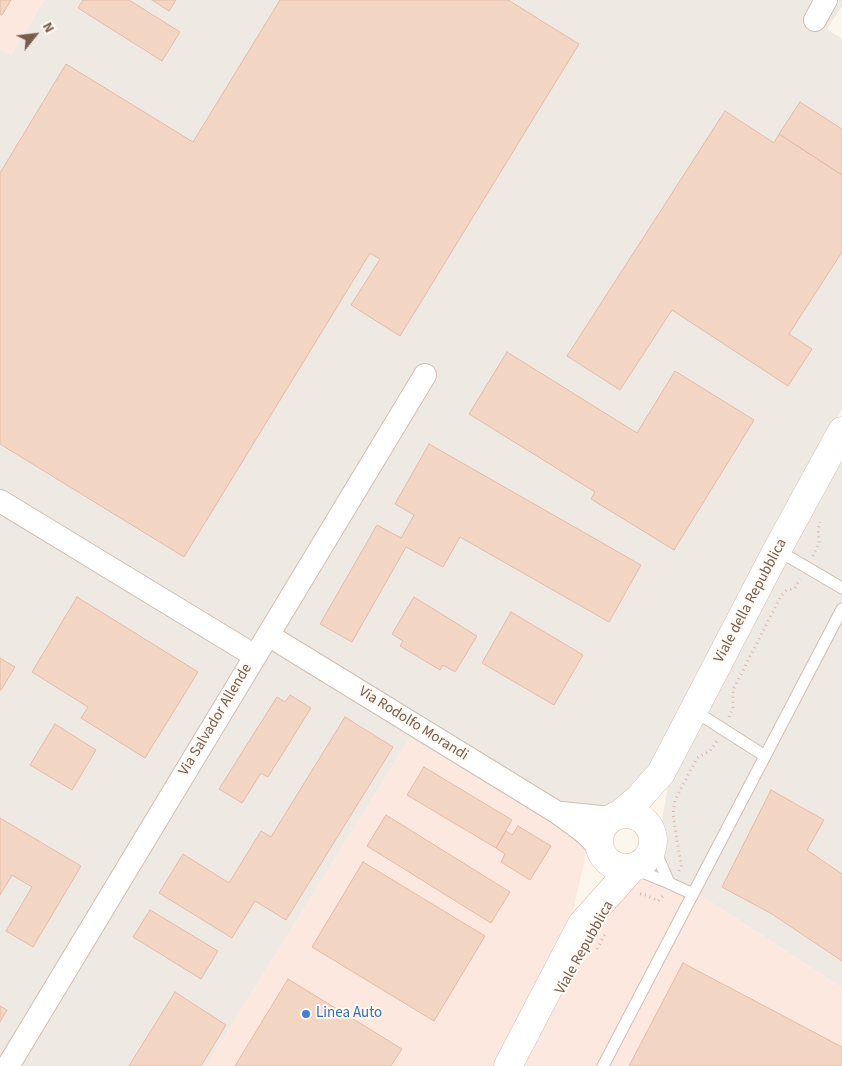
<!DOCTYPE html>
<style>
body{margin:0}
#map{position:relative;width:842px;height:1066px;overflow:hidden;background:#fdf6ec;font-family:"Source Sans 3",sans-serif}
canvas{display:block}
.north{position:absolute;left:10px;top:10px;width:50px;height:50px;-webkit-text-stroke:4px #fffaf3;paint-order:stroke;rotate:61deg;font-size:14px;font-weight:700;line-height:20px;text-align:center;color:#7a5c4d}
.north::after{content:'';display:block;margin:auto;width:18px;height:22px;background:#7a5c4d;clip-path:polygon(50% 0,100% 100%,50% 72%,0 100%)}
</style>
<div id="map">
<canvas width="842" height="1066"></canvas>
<div class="north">N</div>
</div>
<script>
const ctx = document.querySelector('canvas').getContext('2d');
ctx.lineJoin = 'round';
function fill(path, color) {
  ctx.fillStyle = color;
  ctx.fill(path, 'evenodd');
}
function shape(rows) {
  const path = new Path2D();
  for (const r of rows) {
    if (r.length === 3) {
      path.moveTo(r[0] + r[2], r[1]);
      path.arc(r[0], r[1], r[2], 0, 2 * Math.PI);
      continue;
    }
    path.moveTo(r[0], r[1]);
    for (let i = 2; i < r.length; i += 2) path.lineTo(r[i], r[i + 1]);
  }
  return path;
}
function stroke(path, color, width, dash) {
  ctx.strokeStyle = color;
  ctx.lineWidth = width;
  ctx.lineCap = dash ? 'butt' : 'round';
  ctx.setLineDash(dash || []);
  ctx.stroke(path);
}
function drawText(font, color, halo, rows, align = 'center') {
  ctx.font = font + ' "Source Sans 3",sans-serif';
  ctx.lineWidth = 4;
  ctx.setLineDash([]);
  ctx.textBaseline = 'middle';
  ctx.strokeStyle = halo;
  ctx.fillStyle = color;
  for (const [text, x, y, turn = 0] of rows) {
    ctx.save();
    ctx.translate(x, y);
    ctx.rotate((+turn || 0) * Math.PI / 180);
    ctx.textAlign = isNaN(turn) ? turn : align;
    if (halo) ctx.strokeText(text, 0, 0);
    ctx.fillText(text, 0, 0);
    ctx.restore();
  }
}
const commercial = shape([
 [0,0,44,0,11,55,0,48],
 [410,738,554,825,587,850,571,920,496,1066,206,1066],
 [652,863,842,988,842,1066,519,1066,590,928,634,877]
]);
const industrial = shape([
 [44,0,842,0,842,6,827,29,842,39,842,409,650,768,595,825,587,850,554,825,410,738,206,1066,0,1066,0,48,11,55],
 [842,451,842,988,652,863,662,845,661,827,669,779]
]);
const building = shape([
 [0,0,11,0,2,15,0,14,0,0],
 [83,0,129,0,180,32,162,61,78,8,83,0],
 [152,0,176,0,169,11,152,0],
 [280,0,508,0,579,44,400,336,351,305,380,259,370,253,184,557,0,444,0,173,66,64,193,142,280,0],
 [800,102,842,129,842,175,779,134,800,102],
 [725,111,774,143,779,134,842,175,842,252,789,334,812,349,788,386,672,310,620,390,567,356,725,111],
 [507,352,637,433,675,371,754,420,674,550,591,499,595,492,469,414,507,352],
 [429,444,641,565,609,622,460,537,443,567,406,547,352,642,320,624,377,525,401,538,414,515,395,504,429,444],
 [77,597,198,672,145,758,81,718,88,707,32,672,77,597],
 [414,597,477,636,455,672,443,665,440,670,400,646,403,641,392,634,414,597],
 [511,612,583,655,554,705,482,663,511,612],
 [0,658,15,667,1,690,0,690,0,658],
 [290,695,311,708,268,777,261,773,242,803,219,789,277,697,285,702,290,695],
 [345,717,393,747,286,920,255,901,232,938,159,893,183,854,229,883,261,831,271,837,345,717],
 [55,724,96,750,72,790,30,765,55,724],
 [424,767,512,820,496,848,407,795,424,767],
 [771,790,824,820,807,850,842,874,842,961,772,914,722,887,771,790],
 [386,815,510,892,491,923,367,846,386,815],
 [0,818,81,866,33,947,6,931,32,887,12,875,0,895,0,818],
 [518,826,551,846,530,880,501,862,505,854,496,848,506,831,512,835,518,826],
 [363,862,485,936,434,1021,312,947,363,862],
 [150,910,218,951,201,979,133,937,150,910],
 [683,963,842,1047,842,1066,629,1066,683,963],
 [288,979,402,1049,391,1066,235,1066,288,979],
 [175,992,226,1025,201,1066,129,1066,175,992],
 [0,1006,7,1010,0,1022,0,1006]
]);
const path = shape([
 [813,556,819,543,818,530,820,522],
 [729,717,733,708,733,690,781,596,786,591,795,588,800,579],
 [679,871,681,866,673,814,675,800,697,758,710,751,717,741],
 [640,894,646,895,658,901,664,895],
 [597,949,605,934]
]);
const lane = shape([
 [777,550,842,588],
 [693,710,765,756],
 [653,846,669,883],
 [632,868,669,883,693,894],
 [603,1066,842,609]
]);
const street = shape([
 [815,20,826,0],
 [0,501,255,656],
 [268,635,558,813,585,833,599,847],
 [562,813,610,818],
 [8,1066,425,375]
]);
const secondary = shape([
 [626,841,27],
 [620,814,638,799,661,773,777,550,842,431],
 [508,1066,582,924,632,868]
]);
const markers = [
 [306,1014,5,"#3f7fe0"]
];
const streetNames = [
 ["Viale della Repubblica",751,601,-62],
 ["Via Salvador Allende",216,720,-59],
 ["Via Rodolfo Morandi",413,724,32],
 ["Viale Repubblica",585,948,-61]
];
const shopNames = [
 ["Linea Auto",316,1014]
];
fill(commercial, '#fde8e0');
fill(industrial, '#efe9e4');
fill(building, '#f3d5c3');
stroke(building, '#e6bba3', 1);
stroke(lane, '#d1beb0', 13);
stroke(street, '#d1beb0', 24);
stroke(secondary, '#d6c0b0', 29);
stroke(path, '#d9b8a5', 3, [1, 4]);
stroke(lane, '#fff', 11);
stroke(street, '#fff', 22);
stroke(secondary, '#fff', 28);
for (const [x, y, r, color] of markers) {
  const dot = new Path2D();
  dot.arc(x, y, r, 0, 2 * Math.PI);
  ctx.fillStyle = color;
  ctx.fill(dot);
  stroke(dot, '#fffaf3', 2);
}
drawText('15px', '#7a5c4d', '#fffaf3', streetNames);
drawText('15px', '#366cbe', '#fffaf3', shopNames, 'left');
</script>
